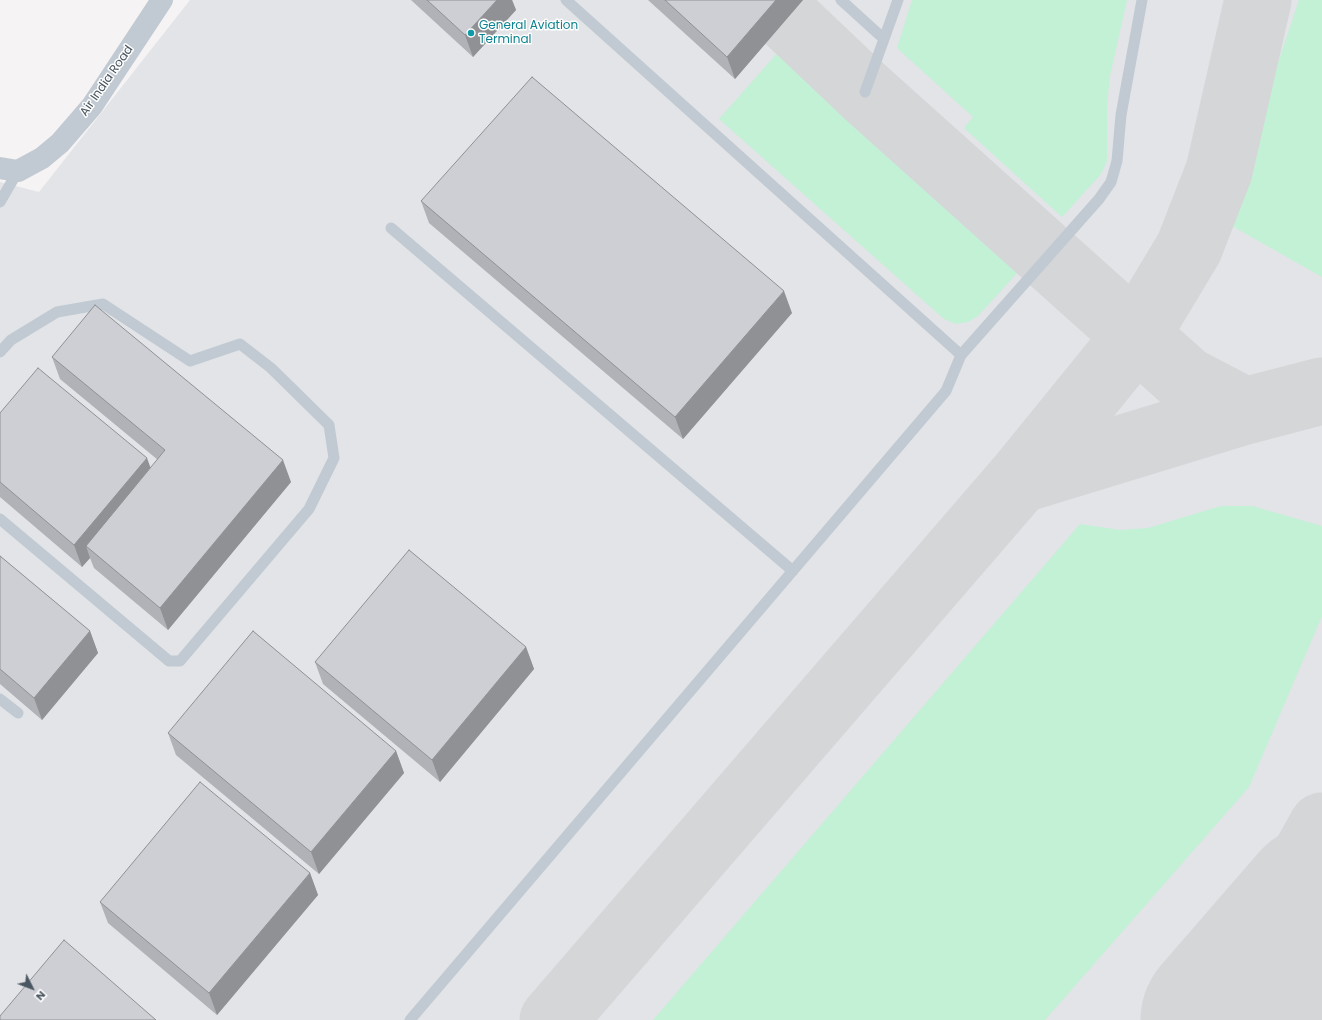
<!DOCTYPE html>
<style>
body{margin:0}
#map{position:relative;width:1322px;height:1020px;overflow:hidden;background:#f5f3f3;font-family:Poppins,sans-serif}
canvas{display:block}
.north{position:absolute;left:12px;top:968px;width:40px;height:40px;-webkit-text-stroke:3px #fff;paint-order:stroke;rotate:132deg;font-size:11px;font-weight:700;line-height:16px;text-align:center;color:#4a5661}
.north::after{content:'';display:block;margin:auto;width:14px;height:18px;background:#4a5661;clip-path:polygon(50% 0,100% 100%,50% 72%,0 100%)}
</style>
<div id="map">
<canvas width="1322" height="1020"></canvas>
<div class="north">N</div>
</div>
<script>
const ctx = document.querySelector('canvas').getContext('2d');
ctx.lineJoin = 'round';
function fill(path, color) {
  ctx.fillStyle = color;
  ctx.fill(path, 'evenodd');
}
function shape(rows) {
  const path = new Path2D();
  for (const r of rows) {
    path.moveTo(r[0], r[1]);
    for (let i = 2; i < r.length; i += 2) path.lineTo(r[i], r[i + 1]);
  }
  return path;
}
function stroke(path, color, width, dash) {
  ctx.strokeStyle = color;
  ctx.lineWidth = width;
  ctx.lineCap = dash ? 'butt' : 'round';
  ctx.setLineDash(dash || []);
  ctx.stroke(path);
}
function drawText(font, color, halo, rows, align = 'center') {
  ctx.font = font + ' Poppins,sans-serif';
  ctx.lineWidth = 3;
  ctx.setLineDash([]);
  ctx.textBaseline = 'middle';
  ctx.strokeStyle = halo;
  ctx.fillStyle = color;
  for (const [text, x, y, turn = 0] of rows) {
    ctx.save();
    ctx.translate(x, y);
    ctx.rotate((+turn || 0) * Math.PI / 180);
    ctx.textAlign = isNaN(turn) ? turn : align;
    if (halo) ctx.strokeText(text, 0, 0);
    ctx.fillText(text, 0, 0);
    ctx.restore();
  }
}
const airport = shape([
 [190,0,1322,0,1322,1020,0,1020,0,182,39,192]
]);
const green = shape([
 [912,0,1127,0,1110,76,1107,105,1107,161,1101,174,1062,217,964,128,973,117,897,48],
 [1299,0,1322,0,1322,277,1225,222],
 [788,41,1028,261,978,316,968,322,956,324,944,319,719,119],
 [1221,506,1252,506,1322,526,1322,616,1249,787,1045,1020,653,1020,1080,524,1120,530,1148,528]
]);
const taxiway = shape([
 [788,19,865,92,1186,380,1245,411],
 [1019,480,1136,336,1189,248,1219,171,1258,0],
 [553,1020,1019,480,1245,411,1322,391],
 [1202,1020,1261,936,1322,826],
 [1262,1020,1322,975]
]);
const runway = shape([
 [1224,1020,1322,907]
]);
const service = shape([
 [566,0,961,355],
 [841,0,884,39],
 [865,92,898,0],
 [0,202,18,171],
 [391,228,793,571],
 [0,352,11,340,57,312,103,304,190,361,240,344,271,368,329,425,334,458,309,509,180,661,169,661,0,519],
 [0,699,18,713],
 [410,1020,946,391,961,355,1099,199,1111,182,1117,161,1121,115,1142,0]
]);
const tertiary = shape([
 [0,168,18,171,42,158,60,143,92,106,162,0]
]);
const wall = shape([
 [411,0,512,0,516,10,473,57],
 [648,0,803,0,735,79],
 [421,201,792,313,683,439,429,223],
 [52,357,291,482,168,630,94,568,90,558,82,567,0,497,0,413,150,469,158,460,60,379],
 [0,556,90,631,98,653,42,720,0,684],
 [526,647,534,669,440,782,323,684,315,662],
 [168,733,396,751,404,773,319,874,176,755],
 [310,873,318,895,217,1015,108,923,100,902]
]);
const shadedWall = shape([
 [497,0,512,0,516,10,473,57,465,35],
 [776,0,803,0,735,79,727,57],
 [784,291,792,313,683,439,675,417],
 [147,458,155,480,86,546,90,558,82,567,74,545],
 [283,460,291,482,168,630,160,608],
 [90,631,98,653,42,720,34,698],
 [526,647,534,669,440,782,432,760],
 [396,751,404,773,319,874,311,852],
 [310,873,318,895,217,1015,209,993]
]);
const building = shape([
 [427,0,497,0,465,35,427,0],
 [665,0,776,0,727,57,665,0],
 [532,77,784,291,675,417,421,201,532,77],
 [95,305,283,460,160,608,86,546,165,450,52,357,95,305],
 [38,368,147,458,74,545,0,482,0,413,38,368],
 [409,550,526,647,432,760,315,662,409,550],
 [0,556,90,631,34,698,0,669,0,556],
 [253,631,396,751,311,852,168,733,253,631],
 [200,782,310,873,209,993,100,902,200,782],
 [64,940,156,1020,0,1020,0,1016,64,940]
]);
const markers = [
 [471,33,4,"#0f9aa8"]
];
const cultureNames = [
 ["General Aviation",479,26],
 ["Terminal",479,40]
];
const streetNames = [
 ["Air India Road",107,81,-55]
];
fill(airport, '#e2e4e7');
fill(green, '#c3f1d5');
stroke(taxiway, '#d5d6d8', 67);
stroke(runway, '#d5d6d8', 167);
stroke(service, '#c1cad2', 11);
stroke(tertiary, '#c1cad2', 22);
fill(wall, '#b0b2b7');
fill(shadedWall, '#909195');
fill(building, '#cdcfd5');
stroke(building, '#909195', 1);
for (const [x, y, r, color] of markers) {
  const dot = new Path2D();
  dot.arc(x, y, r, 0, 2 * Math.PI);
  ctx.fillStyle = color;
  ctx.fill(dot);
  stroke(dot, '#fff', 1.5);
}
drawText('12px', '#0d838f', '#fff', cultureNames, 'left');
drawText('12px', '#4a5661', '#fff', streetNames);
</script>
